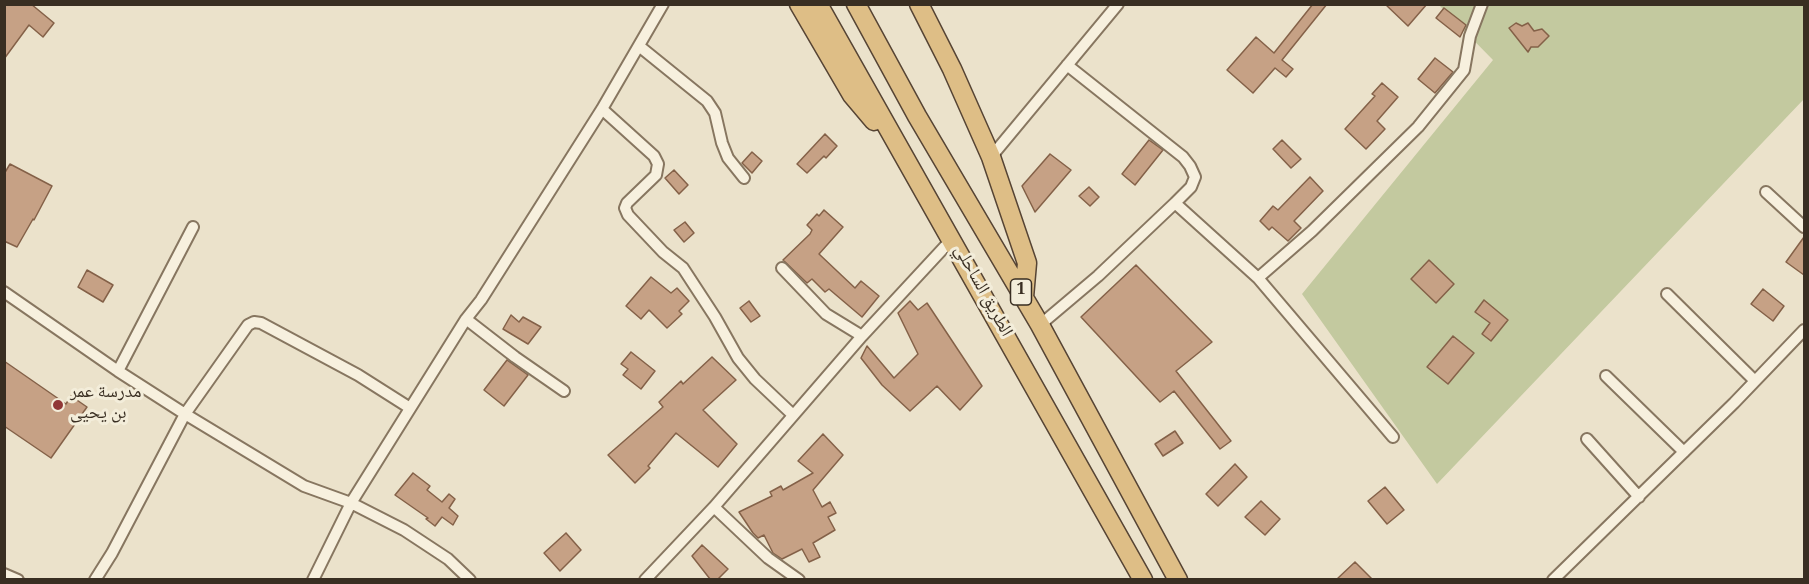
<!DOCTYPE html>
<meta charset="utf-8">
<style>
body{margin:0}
#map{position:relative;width:1809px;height:584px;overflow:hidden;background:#ebe2cb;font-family:Georgia,serif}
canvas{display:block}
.frame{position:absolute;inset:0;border:6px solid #392e22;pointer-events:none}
</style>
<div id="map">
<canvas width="1809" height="584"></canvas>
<div class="frame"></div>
</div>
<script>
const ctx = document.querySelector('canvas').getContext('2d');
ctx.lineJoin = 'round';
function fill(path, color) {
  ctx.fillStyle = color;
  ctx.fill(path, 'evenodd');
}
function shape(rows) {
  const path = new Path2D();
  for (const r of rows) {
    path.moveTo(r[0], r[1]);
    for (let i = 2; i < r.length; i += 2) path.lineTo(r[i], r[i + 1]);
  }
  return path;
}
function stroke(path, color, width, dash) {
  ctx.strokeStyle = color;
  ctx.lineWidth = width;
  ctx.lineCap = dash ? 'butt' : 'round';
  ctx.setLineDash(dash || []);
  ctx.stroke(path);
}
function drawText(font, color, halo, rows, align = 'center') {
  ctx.font = font + ' Georgia,"Noto Naskh Arabic",serif';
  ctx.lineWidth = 6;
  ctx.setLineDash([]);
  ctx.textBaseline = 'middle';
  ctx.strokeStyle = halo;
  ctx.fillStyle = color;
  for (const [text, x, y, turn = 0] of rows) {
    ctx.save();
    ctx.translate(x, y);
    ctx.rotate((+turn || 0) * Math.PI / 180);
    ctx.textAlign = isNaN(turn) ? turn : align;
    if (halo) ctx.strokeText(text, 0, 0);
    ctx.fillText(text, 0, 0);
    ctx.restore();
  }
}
const green = shape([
 [1439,5,1804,5,1804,99,1437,484,1302,294,1493,60]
]);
const building = shape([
 [4,4,31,4,54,23,43,37,29,25,4,59,4,4],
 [1313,4,1327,4,1282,60,1293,69,1286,77,1275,68,1253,93,1227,70,1256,37,1274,53,1313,4],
 [1385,4,1427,4,1408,26,1385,4],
 [1444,8,1466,25,1460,37,1436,18,1444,8],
 [1516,23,1522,26,1528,23,1534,31,1542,29,1549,36,1538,47,1531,47,1528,52,1509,28,1516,23],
 [1435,58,1453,72,1435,93,1418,79,1435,58],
 [1382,83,1398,97,1377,121,1385,129,1366,149,1345,129,1375,96,1372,94,1382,83],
 [825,134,837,146,826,158,824,156,807,173,797,164,825,134],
 [1149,140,1163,150,1135,185,1122,174,1149,140],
 [1282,140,1301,159,1291,168,1273,149,1282,140],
 [752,152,762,161,752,173,742,163,752,152],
 [1050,154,1071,170,1035,212,1022,186,1050,154],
 [10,164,52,186,34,220,33,219,17,247,4,241,4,174,10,164],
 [674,170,688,185,679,194,665,178,674,170],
 [1310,177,1323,191,1294,221,1301,228,1288,241,1272,227,1269,230,1260,221,1273,206,1278,210,1310,177],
 [1089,187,1099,197,1090,206,1079,196,1089,187],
 [824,210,843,227,819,254,855,288,861,281,879,296,862,317,829,289,825,292,812,279,807,283,783,260,810,234,812,230,807,225,817,214,819,216,824,210],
 [685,222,694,233,684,242,674,230,685,222],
 [1804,237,1804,275,1786,262,1804,237],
 [1429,260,1454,284,1436,303,1411,279,1429,260],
 [1136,265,1212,342,1176,371,1231,441,1220,449,1174,391,1160,402,1081,317,1136,265],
 [87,270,113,285,103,302,78,287,87,270],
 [651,277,671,293,677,288,689,301,679,311,682,314,667,328,649,310,641,319,626,306,651,277],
 [1763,289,1784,306,1773,321,1751,304,1763,289],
 [1484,300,1508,320,1491,341,1482,334,1490,323,1475,312,1484,300],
 [749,301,760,316,751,322,740,308,749,301],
 [910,301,918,310,927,303,982,386,960,410,937,386,910,411,882,385,861,358,867,346,894,378,918,354,898,313,910,301],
 [511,315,519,322,523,317,541,327,528,344,503,329,511,315],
 [1453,336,1474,353,1448,384,1427,367,1453,336],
 [631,352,655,371,641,389,623,375,628,369,621,364,631,352],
 [712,357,736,380,703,410,737,444,718,467,676,433,648,466,650,468,635,483,608,455,663,407,659,402,681,381,683,384,712,357],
 [507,360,528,375,504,406,484,390,507,360],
 [4,361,66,404,71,396,87,407,51,458,4,426,4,361],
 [1175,431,1183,443,1163,456,1155,444,1175,431],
 [823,434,843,455,813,490,822,507,830,502,836,513,828,517,835,530,813,543,820,557,809,562,802,549,782,559,773,553,764,535,758,538,753,533,739,512,772,496,770,492,781,486,783,490,813,473,798,461,823,434],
 [1235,464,1247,477,1218,506,1206,494,1235,464],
 [413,473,430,486,427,490,442,502,449,494,455,499,449,508,458,516,453,525,442,517,435,526,426,519,428,518,395,495,413,473],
 [1385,487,1404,510,1387,524,1368,501,1385,487],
 [1261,501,1280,519,1265,535,1245,517,1261,501],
 [566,533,581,550,560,571,544,553,566,533],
 [702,545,728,569,718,579,710,579,692,556,702,545],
 [1355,562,1372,579,1337,579,1355,562]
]);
const minor = shape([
 [639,46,707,101,715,113,722,143,728,158,744,178],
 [602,109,654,156,658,164,656,175,627,203,625,208,628,215,663,252,683,268,715,317,738,358,755,379,793,415],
 [991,157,1118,4],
 [1766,192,1804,227],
 [1175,203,1258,278,1393,437],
 [782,268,826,314,862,336],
 [1258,278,1312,231,1418,127,1464,70,1470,36,1482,4],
 [4,292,118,371,185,414,304,486,351,503,404,530,448,559,470,580],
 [1667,294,1755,381],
 [466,319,515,357,564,391],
 [1040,325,1098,276,1175,203,1191,187,1195,177,1190,166,1183,157,1067,65],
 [118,371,193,227],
 [1606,376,1684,452],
 [1587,439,1639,497],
 [714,507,768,558,799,580],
 [4,574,18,580],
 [95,580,112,553,185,414,248,325,254,322,261,323,358,375,410,408],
 [313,580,351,503,466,319,481,300,602,109,663,4],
 [645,580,714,507,862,336,951,240],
 [1553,580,1734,403,1804,330]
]);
const trunk = shape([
 [799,4,852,95,874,121],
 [818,4,1143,580],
 [856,4,917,116,1040,325,1178,580],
 [919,4,952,69,991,157,1027,263,1024,297]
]);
const markers = [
 [58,405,6,"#913736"]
];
const shields = [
 [1021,292,21]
];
const shieldNames = [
 ["1",1021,292]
];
const streetNames = [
 ["الطريق الساحلي",981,292,61]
];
const poiNames = [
 ["مدرسة عمر",70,395],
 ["بن يحيى",70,416]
];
fill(green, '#c3c99f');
fill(building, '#c6a185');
stroke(building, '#846148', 1.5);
stroke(minor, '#877660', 14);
stroke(trunk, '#564434', 21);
stroke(minor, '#f7f0de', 10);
stroke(trunk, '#debe86', 18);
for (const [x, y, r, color] of markers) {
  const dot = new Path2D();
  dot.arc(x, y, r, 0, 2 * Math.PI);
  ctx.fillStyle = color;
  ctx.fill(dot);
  stroke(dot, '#f3edda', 2);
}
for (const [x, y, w] of shields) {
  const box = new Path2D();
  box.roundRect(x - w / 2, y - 13, w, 26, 4.5);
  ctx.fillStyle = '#f3edda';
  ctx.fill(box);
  stroke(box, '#392e22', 1.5);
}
drawText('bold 16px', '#392e22', null, shieldNames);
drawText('18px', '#392e22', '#f3edda', streetNames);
drawText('18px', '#392e22', '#f3edda', poiNames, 'left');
</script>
